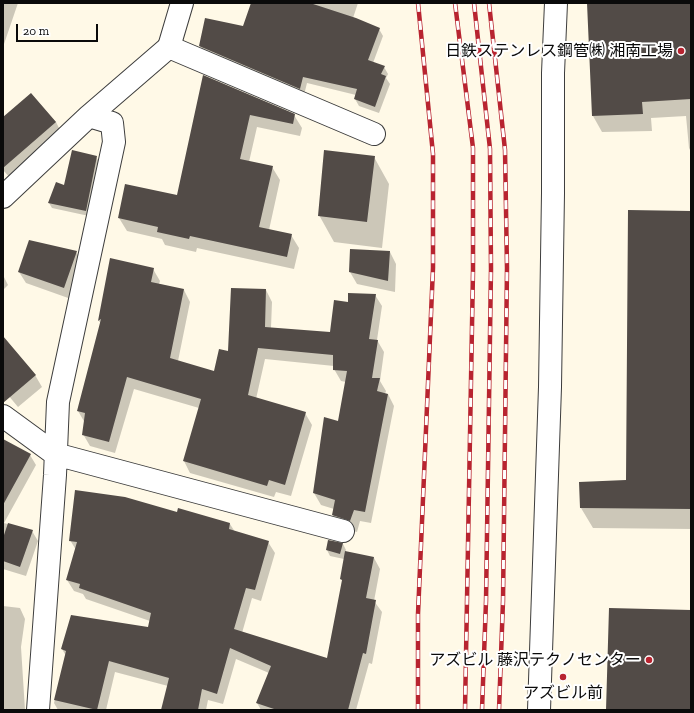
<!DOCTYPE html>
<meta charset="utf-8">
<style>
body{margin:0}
#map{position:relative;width:694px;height:713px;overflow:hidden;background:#fff9e7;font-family:"Zilla Slab",serif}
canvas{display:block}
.frame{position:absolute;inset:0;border:4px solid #0a0a0a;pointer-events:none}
.scale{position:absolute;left:16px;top:24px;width:82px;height:18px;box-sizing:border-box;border:2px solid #0a0a0a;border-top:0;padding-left:5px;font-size:12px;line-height:14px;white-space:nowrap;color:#0a0a0a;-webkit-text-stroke:3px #fff;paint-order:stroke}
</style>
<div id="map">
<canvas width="694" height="713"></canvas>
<div class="frame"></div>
<div class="scale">20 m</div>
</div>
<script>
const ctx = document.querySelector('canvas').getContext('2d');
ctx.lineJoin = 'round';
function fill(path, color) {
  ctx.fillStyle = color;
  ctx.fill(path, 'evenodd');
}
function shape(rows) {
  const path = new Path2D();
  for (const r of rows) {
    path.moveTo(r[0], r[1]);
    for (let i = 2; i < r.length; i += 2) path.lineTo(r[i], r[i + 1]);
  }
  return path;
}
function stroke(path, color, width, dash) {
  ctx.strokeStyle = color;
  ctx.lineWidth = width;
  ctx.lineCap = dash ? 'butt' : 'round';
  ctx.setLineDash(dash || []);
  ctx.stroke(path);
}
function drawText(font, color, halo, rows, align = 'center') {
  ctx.font = font + ' "Zilla Slab","Noto Sans JP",serif';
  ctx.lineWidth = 4;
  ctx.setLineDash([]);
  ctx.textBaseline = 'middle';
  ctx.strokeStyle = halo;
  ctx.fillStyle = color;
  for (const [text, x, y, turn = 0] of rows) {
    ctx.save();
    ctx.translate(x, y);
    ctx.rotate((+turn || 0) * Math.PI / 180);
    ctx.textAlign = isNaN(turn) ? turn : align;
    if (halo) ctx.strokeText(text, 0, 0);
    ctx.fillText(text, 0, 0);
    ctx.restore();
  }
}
const shadow = shape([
 [3,3,18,3,3,47],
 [252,3,358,3,353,18,379,29,383,36,373,63,384,67,388,74,386,78,390,84,379,113,359,106,355,99,356,95,307,83,304,95,204,53,200,46,243,28],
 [588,3,691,3,691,152,689,148,686,116,651,118,652,131,602,132,593,116],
 [204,77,294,115,302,128,300,136,257,127,249,162,272,167,280,180,269,230,291,235,299,248,294,269,197,248,196,252,165,245,162,239,127,231,119,218,178,196],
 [31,94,56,122,62,134,11,179,3,170,3,118],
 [96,157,100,163,89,216,52,208,49,203],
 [374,157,389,184,382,248,334,242,319,215],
 [691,212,691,529,593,528,581,508,627,481],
 [76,252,83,263,71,299,26,283,19,272],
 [390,252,396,264,395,292,357,284,350,272],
 [111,260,153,269,160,281,159,284,184,290,190,302,178,361,214,372,229,352,266,290,272,302,271,328,331,333,349,303,375,295,382,306,377,340,384,352,380,381,386,391,385,394,388,394,394,406,371,523,360,521,357,532,340,527,333,515,334,509,321,505,314,493,338,423,346,382,341,381,334,369,334,366,265,359,256,399,305,413,312,425,291,496,276,492,274,497,190,473,184,461,199,408,134,389,115,453,90,446,83,434,85,423,78,411,101,324,99,321],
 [3,275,8,285,3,290],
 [3,337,35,375,42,387,18,407,3,389],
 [3,446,30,455,36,465,4,523,32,531,38,541,26,576,3,569],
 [178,513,230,524,235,532,268,542,275,553,261,601,252,598,242,633,328,660,343,581,344,559,330,556,327,550,343,544,346,550,345,552,374,558,380,569,374,601,382,612,372,664,369,663,356,710,261,710,257,703,269,673,236,659,223,704,208,700,206,710,162,710,168,686,115,672,106,710,58,710,54,703,66,656,62,649,149,628,150,621,86,599,83,594,74,591,67,580,76,550,70,540],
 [3,606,20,608,25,619,21,647,25,710,3,710]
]);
const building = shape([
 [251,3,310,3,356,18,380,28,368,60,385,66,381,74,386,76,375,107,354,99,357,89,303,77,300,89,199,46,205,18,243,26],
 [587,3,691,3,691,99,642,102,643,114,592,116],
 [203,75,295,114,293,124,250,115,240,159,273,166,259,227,292,234,287,257,190,236,189,239,157,232,158,227,118,218,125,184,177,195],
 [31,93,56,122,3,168,3,117],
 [72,150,97,156,86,211,48,203,56,182,64,185],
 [324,150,375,156,367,222,318,216],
 [628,210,691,211,691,509,580,508,579,482,626,480],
 [29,240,77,251,64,288,18,272],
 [350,249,390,251,388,281,349,272],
 [110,258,154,268,151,282,184,289,170,358,214,371,219,349,228,351,231,288,266,289,265,327,330,332,334,300,348,302,348,293,376,294,369,339,378,340,372,378,380,378,377,391,388,394,365,512,354,510,350,521,332,515,335,500,313,493,324,417,338,421,347,371,333,370,333,355,258,348,248,395,306,412,285,485,269,480,267,486,183,461,201,399,127,377,109,442,82,435,85,413,77,411,101,319,98,321],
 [3,336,36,375,3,403],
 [3,439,31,454,3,505],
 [75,490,125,497,177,512,178,508,230,523,229,529,269,541,255,590,246,588,234,629,327,658,342,580,340,579,345,551,374,557,366,598,376,600,366,654,363,653,348,710,277,710,256,703,271,666,230,648,217,694,202,689,198,710,161,710,169,678,109,661,97,710,54,700,66,651,61,649,71,615,148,627,151,613,79,588,80,584,66,580,77,542,69,541],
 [8,523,33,530,20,567,3,561,3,538],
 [328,540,343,543,340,554,326,550],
 [609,608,691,610,691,710,606,710]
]);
const minor = shape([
 [3,197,89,116,169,47,374,134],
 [3,416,55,454,343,531],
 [38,710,55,475,58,402,114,142,112,123,89,116]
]);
const tertiary = shape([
 [169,47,182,3],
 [539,710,550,387,553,193,553,73,556,3]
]);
const rail = shape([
 [418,3,433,154,433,268,418,614,418,710],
 [455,3,473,148,473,271,465,710],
 [474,3,490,149,491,269,486,601,482,710],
 [489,3,505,150,507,268,503,601,499,710]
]);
const markers = [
 [681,51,4,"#b82430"],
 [649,660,4,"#b82430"],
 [563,677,4,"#b82430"]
];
const poiNames = [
 ["日鉄ステンレス鋼管㈱ 湘南工場",673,51],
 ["アズビル 藤沢テクノセンター",641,660],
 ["アズビル前",563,693,"center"]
];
fill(shadow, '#0003');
fill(building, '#524b47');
stroke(minor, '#3d3d3d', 24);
stroke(tertiary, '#3d3d3d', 24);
stroke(minor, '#fff', 22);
stroke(tertiary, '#fff', 22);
stroke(rail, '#b82430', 4.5);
stroke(rail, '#fff', 3, [9]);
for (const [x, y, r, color] of markers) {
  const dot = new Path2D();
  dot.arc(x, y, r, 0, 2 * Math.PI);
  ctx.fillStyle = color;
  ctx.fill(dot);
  stroke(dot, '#fff', 1.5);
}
drawText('16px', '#0a0a0a', '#fff', poiNames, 'right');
</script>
